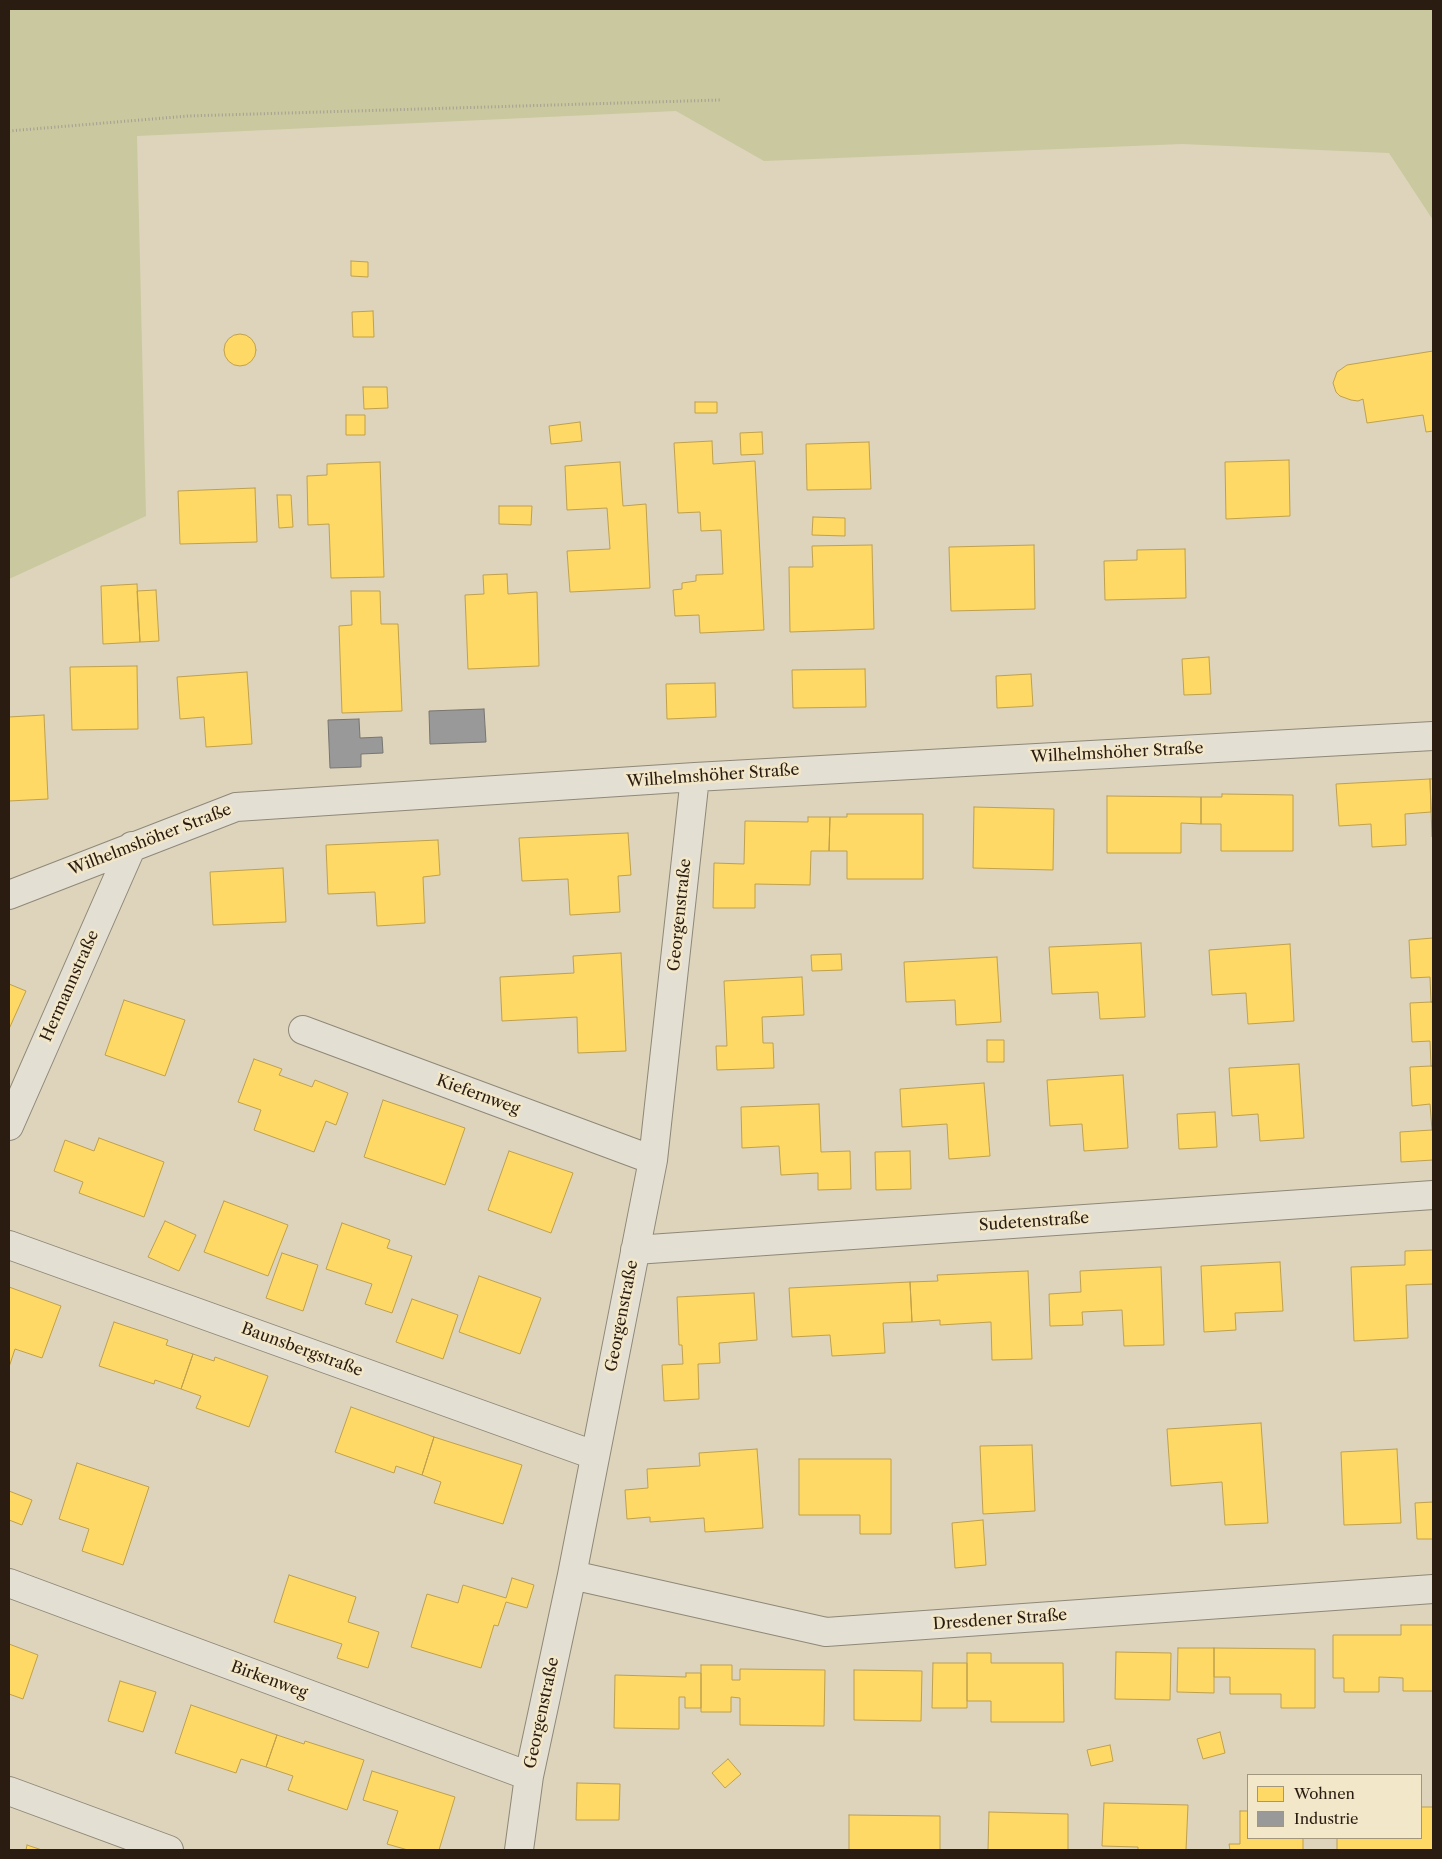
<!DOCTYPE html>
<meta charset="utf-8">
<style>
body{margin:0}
#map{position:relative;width:1442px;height:1859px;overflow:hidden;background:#ddd4bb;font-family:"Libre Caslon Text",serif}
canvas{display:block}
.frame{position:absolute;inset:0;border:10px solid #2a1c10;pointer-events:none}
.legend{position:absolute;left:1247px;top:1774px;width:175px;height:65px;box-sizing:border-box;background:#f3e7c9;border:1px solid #a3967f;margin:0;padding:6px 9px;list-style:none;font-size:15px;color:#2a1c10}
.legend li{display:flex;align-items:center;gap:10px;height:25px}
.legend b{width:25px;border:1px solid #a3967f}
</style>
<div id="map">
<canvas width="1442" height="1859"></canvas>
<div class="frame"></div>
<ul class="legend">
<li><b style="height:14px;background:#ffd966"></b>Wohnen</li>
<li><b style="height:14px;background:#999"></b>Industrie</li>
</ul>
</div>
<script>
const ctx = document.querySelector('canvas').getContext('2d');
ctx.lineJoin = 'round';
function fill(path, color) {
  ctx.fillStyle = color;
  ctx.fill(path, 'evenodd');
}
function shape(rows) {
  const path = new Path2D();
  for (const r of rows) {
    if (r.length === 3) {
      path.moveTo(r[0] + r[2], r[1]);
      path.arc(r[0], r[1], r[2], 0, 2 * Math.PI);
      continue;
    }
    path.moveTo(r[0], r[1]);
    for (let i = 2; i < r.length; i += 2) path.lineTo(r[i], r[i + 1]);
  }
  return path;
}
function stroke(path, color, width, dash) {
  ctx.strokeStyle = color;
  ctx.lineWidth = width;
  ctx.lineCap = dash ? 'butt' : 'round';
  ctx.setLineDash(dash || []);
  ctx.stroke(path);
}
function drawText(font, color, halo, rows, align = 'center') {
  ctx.font = font + ' "Libre Caslon Text",serif';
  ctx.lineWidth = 5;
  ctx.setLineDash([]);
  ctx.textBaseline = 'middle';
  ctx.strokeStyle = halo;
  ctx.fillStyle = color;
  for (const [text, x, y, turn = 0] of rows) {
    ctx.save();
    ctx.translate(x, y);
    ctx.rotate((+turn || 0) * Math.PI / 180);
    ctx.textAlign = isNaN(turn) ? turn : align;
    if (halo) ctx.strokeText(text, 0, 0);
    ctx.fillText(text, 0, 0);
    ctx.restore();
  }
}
const green = shape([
 [9,9,1433,9,1433,220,1389,153,1182,144,764,161,676,111,137,136,146,516,9,579]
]);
const homes = shape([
 [351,261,368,262,368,277,351,276,351,261],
 [373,311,374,337,353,337,352,312,373,311],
 [240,350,16],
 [1433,351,1433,431,1426,432,1423,415,1367,423,1363,399,1358,401,1351,400,1340,396,1336,392,1333,383,1337,372,1347,365,1433,351],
 [363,387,387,387,388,408,364,409,363,387],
 [695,402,717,402,717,413,695,413,695,402],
 [346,415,365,415,365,435,346,435,346,415],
 [580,422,582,441,551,444,549,426,580,422],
 [762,432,763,454,741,455,740,433,762,432],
 [712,441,713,464,755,461,764,630,700,633,699,615,675,616,673,590,682,589,682,583,696,581,696,575,723,574,721,530,701,531,700,512,678,513,674,443,712,441],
 [869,442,871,489,807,490,806,444,869,442],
 [1289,460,1290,516,1226,519,1225,462,1289,460],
 [380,462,384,577,331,578,329,524,308,525,307,476,327,475,327,464,380,462],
 [620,462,623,506,646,504,650,588,570,592,567,551,610,549,607,508,567,510,565,466,620,462],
 [255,488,257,542,180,544,178,491,255,488],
 [277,495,291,495,293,527,279,528,277,495],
 [499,506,532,506,531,525,499,524,499,506],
 [813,517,845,518,845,536,812,535,813,517],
 [872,545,874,629,790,632,789,567,813,567,812,546,872,545],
 [1034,545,1035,609,951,611,949,547,1034,545],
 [1185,549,1186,598,1105,600,1104,561,1137,560,1137,550,1185,549],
 [507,574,508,594,537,592,539,666,468,669,465,595,484,594,483,575,507,574],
 [137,584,140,642,103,644,101,586,137,584],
 [156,590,159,641,140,642,137,591,156,590],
 [351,591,380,591,381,624,398,624,402,711,342,713,339,626,352,625,351,591],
 [1209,657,1211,694,1184,695,1182,659,1209,657],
 [137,666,138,729,72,730,70,667,137,666],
 [865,669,866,707,793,708,792,670,865,669],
 [247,672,252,744,206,747,204,717,180,719,177,677,247,672],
 [1031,674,1033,706,997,708,996,676,1031,674],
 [715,683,716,717,667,719,666,684,715,683],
 [44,715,48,799,9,801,9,717,44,715],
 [1430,779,1433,779,1433,837,1432,837,1430,779],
 [1430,779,1431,812,1405,814,1406,845,1372,847,1371,824,1339,826,1336,784,1430,779],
 [1222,794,1293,795,1293,851,1221,851,1221,824,1201,824,1201,797,1222,797,1222,794],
 [1107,796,1201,797,1201,824,1181,823,1181,853,1107,853,1107,796],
 [974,807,1054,809,1053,870,973,868,974,807],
 [847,814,923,814,923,879,847,879,847,851,829,851,830,817,847,817,847,814],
 [808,817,830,817,829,851,811,851,810,885,755,884,755,908,713,908,714,863,744,864,745,821,808,822,808,817],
 [628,833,631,875,618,876,620,912,570,915,568,879,522,881,519,838,628,833],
 [438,840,440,875,423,877,425,923,377,926,375,892,328,894,326,845,438,840],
 [283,868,286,922,213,925,210,872,283,868],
 [1433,938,1433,1002,1431,1002,1430,977,1411,978,1409,940,1433,938],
 [1141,943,1145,1017,1100,1019,1098,992,1052,994,1049,947,1141,943],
 [1290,944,1294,1021,1248,1024,1246,993,1212,995,1209,950,1290,944],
 [621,953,626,1051,578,1053,577,1017,502,1021,500,977,574,973,573,956,621,953],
 [841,954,842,970,812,971,811,955,841,954],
 [997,957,1001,1022,956,1025,955,1000,906,1002,904,962,997,957],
 [802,977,804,1015,762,1017,763,1043,773,1043,774,1068,717,1070,716,1046,727,1046,724,981,802,977],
 [9,984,26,991,9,1029,9,984],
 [124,1000,185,1020,165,1076,105,1055,124,1000],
 [1431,1002,1433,1002,1433,1066,1431,1066,1430,1041,1412,1042,1410,1003,1431,1002],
 [987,1040,1004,1040,1004,1062,987,1062,987,1040],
 [254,1059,282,1069,279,1075,312,1087,315,1080,348,1093,336,1125,326,1121,314,1152,254,1130,261,1110,238,1102,254,1059],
 [1299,1064,1304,1138,1260,1141,1258,1114,1232,1116,1229,1068,1299,1064],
 [1431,1066,1433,1066,1433,1130,1432,1130,1430,1104,1412,1106,1410,1067,1431,1066],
 [1123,1075,1128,1148,1084,1151,1082,1124,1050,1126,1047,1080,1123,1075],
 [984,1083,990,1156,949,1159,947,1124,902,1127,900,1089,984,1083],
 [383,1100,465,1128,445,1185,364,1157,383,1100],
 [819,1104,821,1152,850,1151,851,1189,818,1190,818,1173,781,1175,779,1146,742,1148,741,1107,819,1104],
 [1215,1112,1217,1147,1179,1149,1177,1114,1215,1112],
 [1432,1130,1433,1130,1433,1160,1401,1162,1400,1132,1432,1130],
 [99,1138,164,1162,144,1217,79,1193,83,1182,54,1171,65,1140,94,1151,99,1138],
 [509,1151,573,1173,551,1233,488,1210,509,1151],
 [910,1151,911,1189,876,1190,875,1152,910,1151],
 [224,1201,288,1225,268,1276,204,1252,224,1201],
 [165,1221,196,1235,179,1271,148,1257,165,1221],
 [342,1223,390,1240,387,1248,412,1256,392,1313,365,1304,372,1284,326,1269,342,1223],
 [1433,1250,1433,1284,1406,1285,1408,1338,1354,1341,1351,1267,1405,1265,1405,1251,1433,1250],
 [282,1253,318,1265,303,1311,266,1298,282,1253],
 [1280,1262,1283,1311,1235,1313,1236,1330,1204,1332,1201,1266,1280,1262],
 [1161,1267,1164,1345,1124,1346,1122,1310,1082,1312,1083,1325,1050,1326,1049,1294,1081,1292,1080,1271,1161,1267],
 [1028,1271,1032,1359,992,1360,991,1322,940,1325,940,1320,912,1322,910,1282,938,1281,937,1275,1028,1271],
 [479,1276,541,1298,520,1354,459,1332,479,1276],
 [910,1282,912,1322,883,1323,885,1353,832,1356,830,1335,792,1337,789,1288,910,1282],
 [9,1287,61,1306,42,1358,15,1349,9,1367,9,1287],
 [754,1293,757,1340,719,1343,720,1363,698,1364,699,1399,664,1401,662,1365,683,1364,682,1345,679,1345,677,1297,754,1293],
 [412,1299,458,1315,443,1359,396,1342,412,1299],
 [114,1322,168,1340,166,1345,193,1354,181,1389,155,1380,154,1384,99,1366,114,1322],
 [193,1354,214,1361,215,1357,268,1376,249,1427,196,1408,201,1396,181,1389,193,1354],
 [351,1407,434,1437,422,1475,396,1466,394,1473,335,1452,351,1407],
 [1261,1423,1268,1523,1225,1525,1222,1482,1171,1486,1167,1429,1261,1423],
 [434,1437,522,1465,503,1524,434,1503,441,1482,422,1475,434,1437],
 [1032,1445,1035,1511,983,1514,980,1446,1032,1445],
 [757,1449,763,1528,705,1532,704,1518,650,1522,650,1517,627,1519,625,1490,648,1488,647,1469,700,1466,699,1453,757,1449],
 [1397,1449,1401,1523,1344,1525,1341,1452,1397,1449],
 [799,1459,891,1459,891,1534,860,1534,860,1515,799,1515,799,1459],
 [77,1463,149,1487,123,1565,82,1551,89,1529,59,1519,77,1463],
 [9,1491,32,1500,22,1525,9,1520,9,1491],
 [1433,1502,1433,1539,1417,1539,1415,1503,1433,1502],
 [983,1520,986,1565,955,1568,952,1523,983,1520],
 [289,1575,356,1597,348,1622,379,1632,368,1668,337,1658,342,1644,274,1622,289,1575],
 [512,1578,534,1585,527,1608,506,1602,498,1626,494,1625,481,1668,411,1647,427,1594,458,1603,463,1585,506,1598,512,1578],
 [1401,1625,1433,1625,1433,1691,1403,1691,1403,1678,1379,1677,1379,1692,1344,1692,1344,1678,1333,1678,1333,1635,1401,1635,1401,1625],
 [9,1644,38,1655,23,1699,9,1694,9,1644],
 [1178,1648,1214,1648,1214,1693,1177,1692,1178,1648],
 [1214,1648,1315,1649,1315,1708,1281,1708,1281,1694,1230,1694,1230,1677,1214,1677,1214,1648],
 [1116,1652,1171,1653,1170,1700,1115,1699,1116,1652],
 [967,1653,991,1653,991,1663,1063,1663,1064,1722,991,1722,991,1701,967,1701,967,1653],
 [933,1663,967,1663,967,1708,932,1708,933,1663],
 [701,1665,732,1665,732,1680,740,1680,740,1669,825,1670,824,1726,740,1725,740,1698,731,1697,731,1712,701,1712,701,1665],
 [854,1670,922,1671,921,1721,854,1720,854,1670],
 [686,1673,701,1673,701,1708,685,1708,685,1697,679,1697,679,1729,614,1728,615,1675,686,1677,686,1673],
 [120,1681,156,1692,143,1732,108,1721,120,1681],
 [191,1705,277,1735,266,1767,241,1759,236,1773,175,1753,191,1705],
 [1220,1732,1225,1753,1203,1759,1197,1739,1220,1732],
 [277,1735,304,1744,305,1741,364,1760,347,1810,288,1790,293,1776,266,1767,277,1735],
 [1110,1745,1113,1761,1091,1766,1087,1750,1110,1745],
 [728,1759,741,1774,725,1788,712,1773,728,1759],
 [372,1771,455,1797,439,1850,408,1850,387,1844,398,1811,363,1800,372,1771],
 [577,1783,620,1784,619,1820,576,1820,577,1783],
 [1104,1803,1188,1805,1186,1850,1138,1850,1138,1847,1102,1846,1104,1803],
 [1421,1807,1433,1807,1433,1850,1337,1850,1337,1838,1421,1838,1421,1807],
 [1240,1811,1248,1811,1248,1838,1303,1838,1303,1850,1230,1850,1229,1844,1240,1844,1240,1811],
 [989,1812,1068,1814,1068,1850,988,1850,989,1812],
 [849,1815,940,1816,940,1850,849,1850,849,1815],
 [27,1845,42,1850,26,1850,27,1845]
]);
const industry = shape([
 [484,709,486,742,430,744,429,711,484,709],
 [359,719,360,738,382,737,383,753,361,754,361,767,330,768,328,720,359,719]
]);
const path = shape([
 [9,131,188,116,720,100]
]);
const street = shape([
 [9,895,236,807,695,777,1433,736],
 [303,1030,653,1160],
 [9,1126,132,846],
 [9,1245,594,1455],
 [635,1250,1433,1195],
 [572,1575,826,1632,1433,1589],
 [9,1583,529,1776],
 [9,1791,169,1850],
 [519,1850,529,1776,572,1575,653,1160,695,777]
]);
const streetNames = [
 ["Wilhelmshöher Straße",1117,753,-3],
 ["Wilhelmshöher Straße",713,776,-4],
 ["Wilhelmshöher Straße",150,840,-21],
 ["Georgenstraße",680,915,-84],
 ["Hermannstraße",70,986,-66],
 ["Kiefernweg",478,1095,20],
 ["Sudetenstraße",1034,1222,-4],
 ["Georgenstraße",622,1316,-79],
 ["Baunsbergstraße",302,1350,20],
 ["Dresdener Straße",1000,1620,-4],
 ["Birkenweg",269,1680,20],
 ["Georgenstraße",542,1713,-78]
];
fill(green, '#cac89e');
fill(homes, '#ffd966');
stroke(homes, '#bfa04c', 1);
fill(industry, '#999');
stroke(industry, '#787470', 1);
stroke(street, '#8f8878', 30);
stroke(path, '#a29d92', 3, [1, 2.5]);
stroke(street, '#e4dfd3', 28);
drawText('16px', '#2a1c10', '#f3e7c9', streetNames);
</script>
